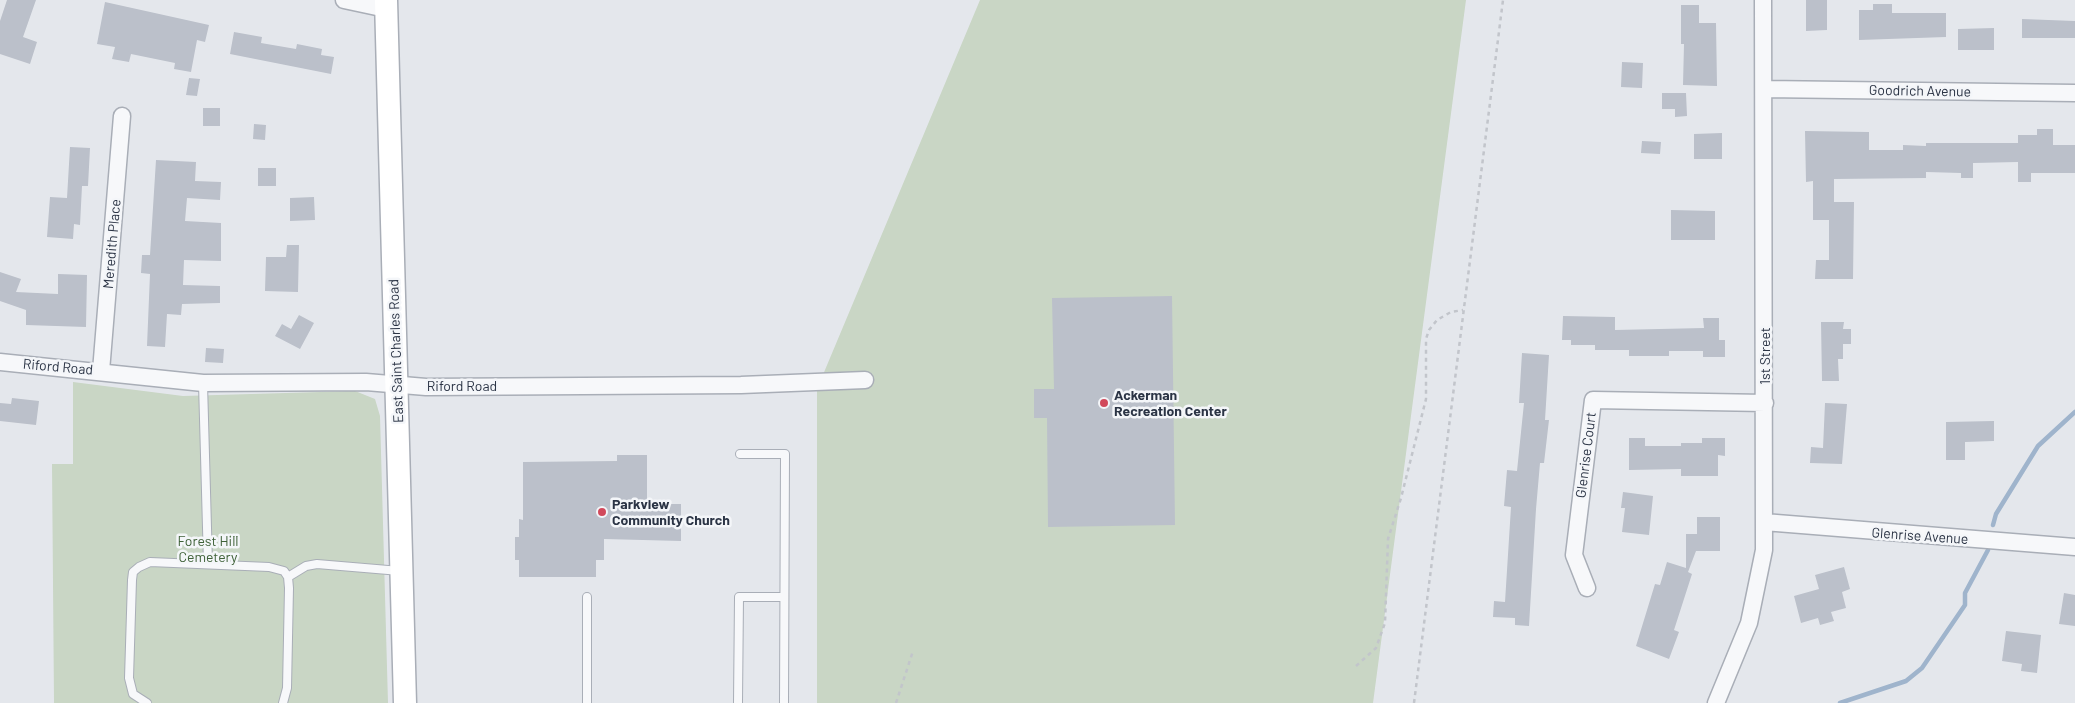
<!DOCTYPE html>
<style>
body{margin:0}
canvas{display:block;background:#e4e7ec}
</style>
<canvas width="2075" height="703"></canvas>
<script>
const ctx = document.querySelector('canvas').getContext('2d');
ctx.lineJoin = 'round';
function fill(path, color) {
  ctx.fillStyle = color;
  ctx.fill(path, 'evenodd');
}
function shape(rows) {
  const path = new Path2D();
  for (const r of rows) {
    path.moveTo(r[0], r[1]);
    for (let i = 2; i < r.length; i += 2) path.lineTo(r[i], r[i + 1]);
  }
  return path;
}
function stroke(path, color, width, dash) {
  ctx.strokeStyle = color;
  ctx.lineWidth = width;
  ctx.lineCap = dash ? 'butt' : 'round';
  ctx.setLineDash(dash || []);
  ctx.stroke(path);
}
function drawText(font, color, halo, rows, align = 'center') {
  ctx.font = font + ' Barlow,sans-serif';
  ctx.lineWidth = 5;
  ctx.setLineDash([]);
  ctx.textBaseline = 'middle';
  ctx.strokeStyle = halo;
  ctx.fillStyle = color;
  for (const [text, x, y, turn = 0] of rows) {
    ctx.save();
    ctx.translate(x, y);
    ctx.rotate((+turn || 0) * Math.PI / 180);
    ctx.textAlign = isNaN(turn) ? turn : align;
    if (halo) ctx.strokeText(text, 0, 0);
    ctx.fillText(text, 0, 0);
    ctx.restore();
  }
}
const green = shape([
 [980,0,1466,0,1373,703,817,703,817,389],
 [73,382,183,396,355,391,375,399,380,416,388,703,54,703,52,464,73,464]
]);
const stream = shape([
 [1993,525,1996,514,2038,446,2075,412],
 [1840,703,1906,681,1922,668,1965,605,1965,593,1988,550]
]);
const building = shape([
 [7,0,36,0,23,37,37,42,30,64,0,54,0,21],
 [1806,0,1827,0,1827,30,1806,31],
 [105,2,209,25,205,42,197,40,191,72,174,69,175,63,131,54,129,62,112,59,115,47,97,44],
 [1873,4,1892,4,1892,13,1946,13,1946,37,1859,40,1859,10,1873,10],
 [1681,5,1699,5,1699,23,1716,23,1717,86,1683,85,1684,44,1681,44],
 [2022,19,2075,21,2075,38,2022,38],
 [1994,28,1994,50,1958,50,1958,29],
 [234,32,262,37,261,43,296,49,297,44,322,49,321,55,334,57,331,74,230,54],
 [1622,62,1643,63,1642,88,1621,87],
 [189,78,200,79,197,96,186,95],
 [1662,93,1686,93,1687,116,1675,117,1675,109,1662,109],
 [203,108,220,108,220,126,203,126],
 [254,124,266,125,265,140,253,139],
 [2037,129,2053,129,2053,145,2075,145,2075,173,2031,173,2031,182,2018,182,2018,162,1973,163,1973,178,1961,178,1961,173,1926,172,1926,178,1834,179,1834,202,1854,202,1853,279,1815,279,1816,260,1829,260,1829,220,1813,220,1813,181,1806,182,1805,131,1869,132,1869,150,1903,150,1903,145,1926,146,1926,143,2018,143,2018,135,2037,135],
 [1722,133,1722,159,1694,159,1694,134],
 [1642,141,1661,142,1660,154,1641,153],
 [70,147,90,148,88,186,82,186,80,225,74,224,73,239,47,237,50,197,67,198],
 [156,160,196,162,195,181,221,182,220,200,187,198,185,221,221,223,221,261,184,260,183,285,220,286,220,303,182,304,181,315,167,314,165,347,147,346,150,274,141,273,142,255,150,255],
 [258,168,276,168,276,186,258,186],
 [314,197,315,220,290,221,290,198],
 [1671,210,1715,211,1715,240,1671,240],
 [287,245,299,245,298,292,265,291,266,257,286,257],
 [0,272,21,279,16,292,58,294,58,274,87,275,86,327,26,325,26,310,0,301],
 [1172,296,1175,525,1048,527,1047,418,1034,418,1034,389,1054,389,1052,298],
 [299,315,314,323,300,349,275,336,282,324,291,329],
 [1563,316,1615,317,1615,330,1704,328,1703,318,1719,318,1719,340,1725,340,1725,357,1703,357,1703,351,1669,351,1669,356,1629,356,1629,350,1595,350,1595,345,1571,345,1571,340,1562,340],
 [1821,322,1844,322,1843,329,1851,329,1851,344,1843,344,1843,359,1838,359,1839,381,1822,381],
 [206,348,224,349,223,363,205,362],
 [1522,353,1549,355,1545,420,1549,420,1544,463,1540,463,1536,509,1529,626,1515,625,1515,618,1493,617,1494,601,1505,602,1511,507,1504,506,1507,470,1517,471,1524,403,1519,403],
 [12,398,39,401,36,425,0,421,0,403,11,404],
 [1825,403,1847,404,1842,464,1810,463,1811,447,1823,448],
 [1994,421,1994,441,1965,442,1965,460,1946,460,1946,422],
 [1629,438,1645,438,1645,446,1681,446,1681,443,1702,443,1702,438,1725,438,1725,456,1718,455,1718,476,1681,476,1681,469,1629,470],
 [617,455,647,455,647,504,681,504,681,541,604,539,604,560,596,560,596,577,519,577,519,560,515,560,515,537,519,537,519,519,523,520,523,462,617,461],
 [1623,492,1653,496,1649,535,1622,532,1625,508,1621,508],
 [1697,517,1720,517,1720,551,1696,551,1688,572,1692,574,1674,630,1679,632,1669,659,1636,646,1655,584,1660,585,1667,562,1686,568,1686,534,1697,534],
 [1844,567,1850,589,1842,592,1846,608,1831,612,1834,621,1820,625,1818,618,1801,623,1794,596,1819,589,1815,575],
 [2064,593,2075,595,2075,626,2059,624],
 [2006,631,2041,635,2037,673,2021,671,2022,664,2002,661]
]);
const path = shape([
 [1356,666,1376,648,1385,623,1388,539,1401,498,1426,399,1426,339,1429,330,1437,320,1451,312,1463,310],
 [896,703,913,651],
 [1414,703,1503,0]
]);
const lane = shape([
 [203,383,208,564],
 [740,454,785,454,784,703],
 [288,577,306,566,317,564,400,571],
 [587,597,587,703],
 [147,703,133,694,129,678,132,580,133,572,139,567,150,562,269,567,284,571,288,577,289,588,287,688,283,703],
 [738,703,739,597,784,597]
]);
const street = shape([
 [344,0,386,9],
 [1765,89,2075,93],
 [0,362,203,383,366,382,426,387,741,385,865,380],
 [101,371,122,116],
 [1764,522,2075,547],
 [1587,588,1574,555,1593,400,1765,403],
 [1716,703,1749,623,1764,550,1763,0]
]);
const secondary = shape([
 [386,0,405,703]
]);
const markers = [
 [1104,403,5,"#d1495b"],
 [602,512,5,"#d1495b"]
];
const streetNames = [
 ["Goodrich Avenue",1920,91,1],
 ["Meredith Place",112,244,-85],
 ["East Saint Charles Road",396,351,-92],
 ["1st Street",1765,356,-90],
 ["Riford Road",58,367,5],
 ["Riford Road",462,386],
 ["Glenrise Court",1586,455,-83],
 ["Glenrise Avenue",1920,536,4]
];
const poiNames = [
 ["Ackerman",1114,395],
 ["Recreation Center",1114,411],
 ["Parkview",612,504],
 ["Community Church",612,520]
];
const parkNames = [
 ["Forest Hill",208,541],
 ["Cemetery",208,557]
];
fill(green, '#c9d6c5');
stroke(stream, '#9fb4cc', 4.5);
fill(building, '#bbc0ca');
stroke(lane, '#a9aeb7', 10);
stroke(street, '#a9aeb7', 19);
stroke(secondary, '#a9aeb7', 25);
stroke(path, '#c2c5cb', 2.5, [4, 4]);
stroke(lane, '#f7f8fa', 8);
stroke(street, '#f7f8fa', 16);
stroke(secondary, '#fff', 22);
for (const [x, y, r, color] of markers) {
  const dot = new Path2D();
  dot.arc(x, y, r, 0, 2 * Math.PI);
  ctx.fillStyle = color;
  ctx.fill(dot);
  stroke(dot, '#f4f6f9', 2);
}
drawText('14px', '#2b3445', '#f4f6f9', streetNames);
drawText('bold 14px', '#2b3445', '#f4f6f9', poiNames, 'left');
drawText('14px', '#3f6138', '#f4f6f9', parkNames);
</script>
